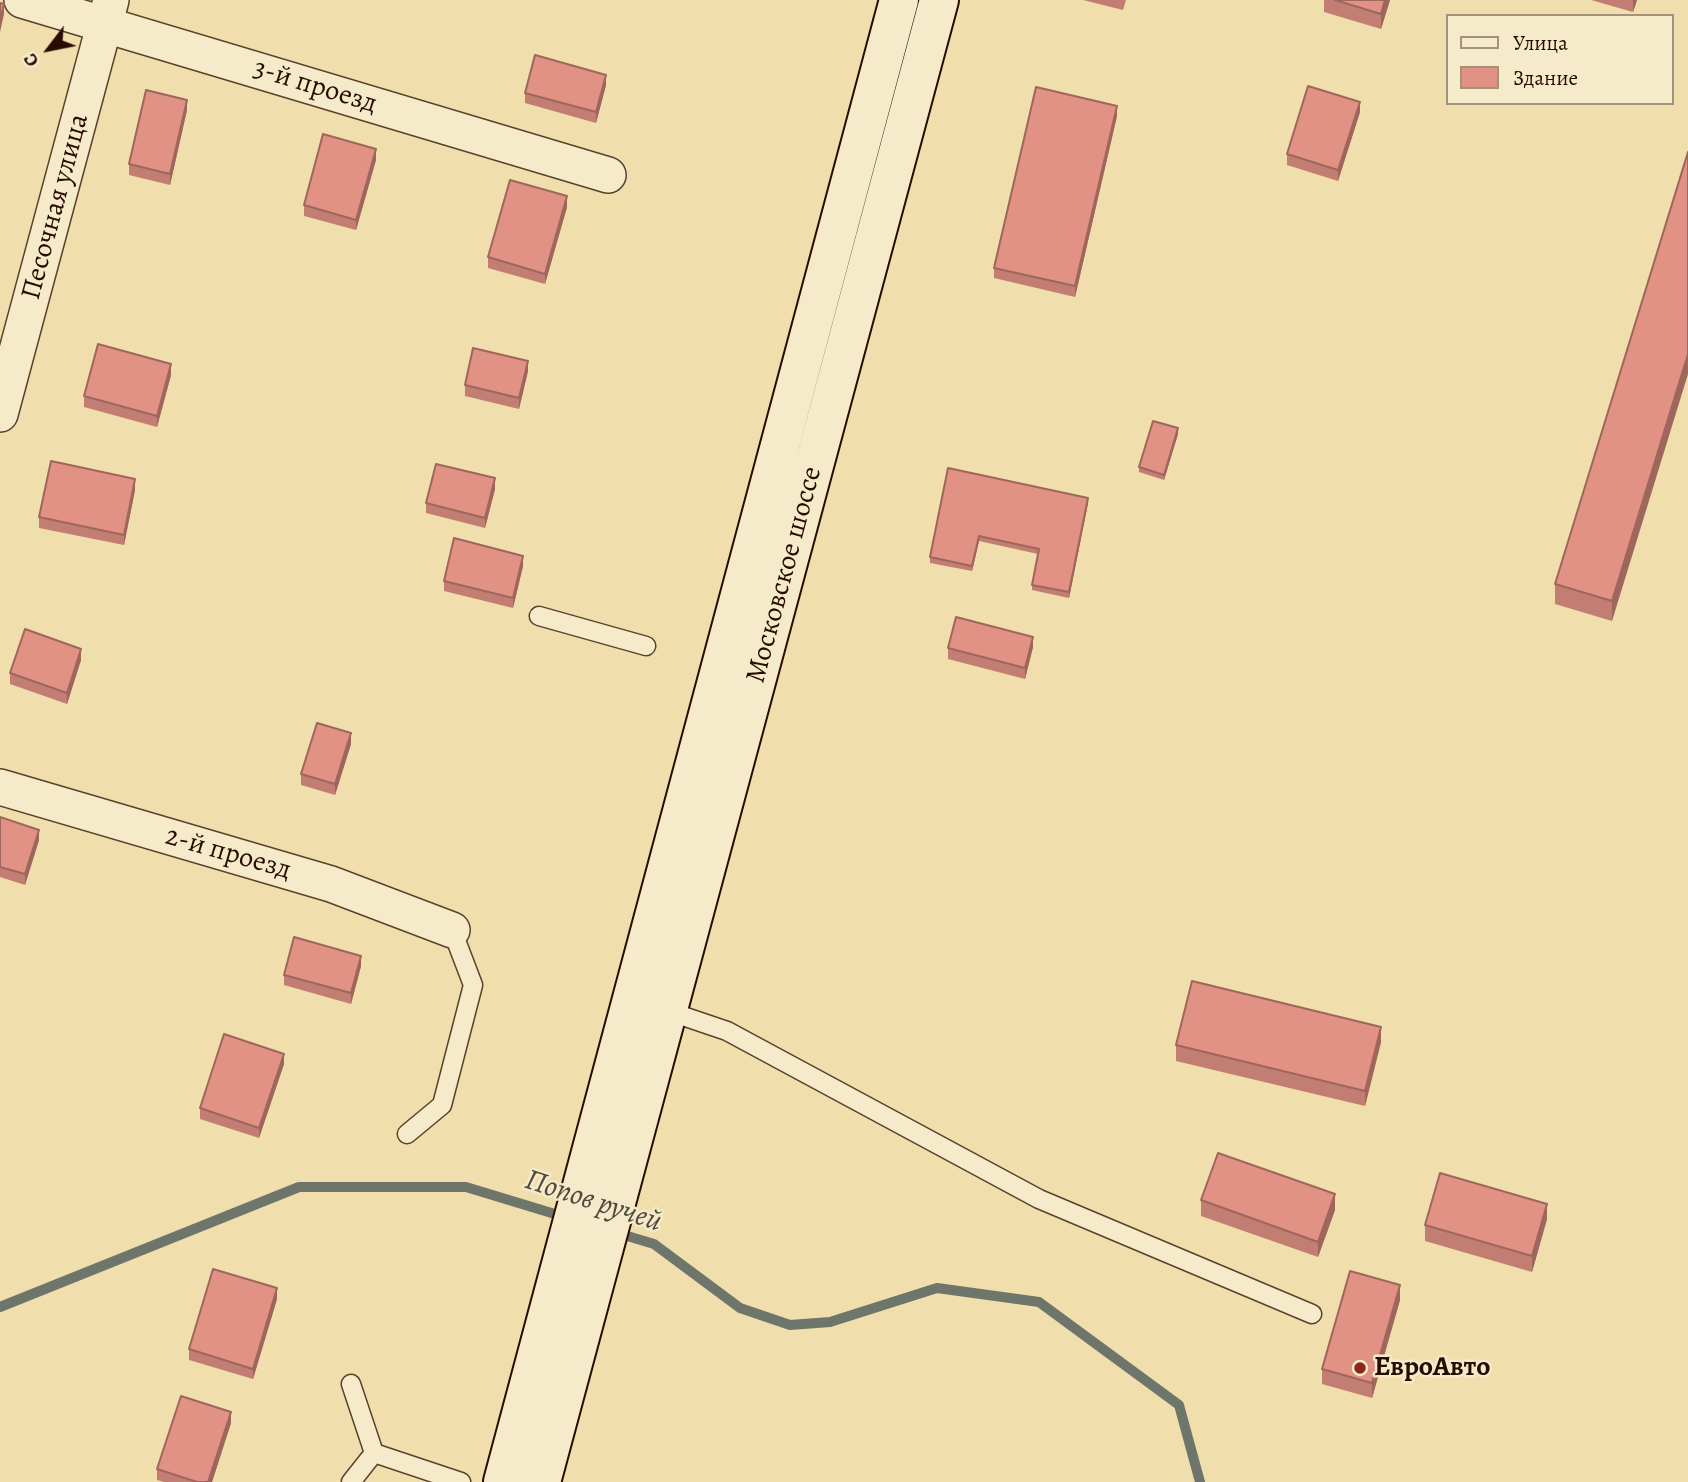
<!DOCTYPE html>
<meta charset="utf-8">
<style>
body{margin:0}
#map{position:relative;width:1688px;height:1482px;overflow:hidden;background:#f0deac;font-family:Alegreya,serif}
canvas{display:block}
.legend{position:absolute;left:1446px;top:14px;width:228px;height:91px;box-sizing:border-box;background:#f5eac9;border:2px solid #a39179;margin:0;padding:9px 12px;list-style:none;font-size:21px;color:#290c00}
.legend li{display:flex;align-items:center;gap:14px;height:35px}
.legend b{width:35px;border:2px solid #a39179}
.north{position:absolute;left:14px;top:14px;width:70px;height:70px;-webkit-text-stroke:5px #f5eac9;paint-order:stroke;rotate:238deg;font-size:19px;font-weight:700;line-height:28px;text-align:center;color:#290c00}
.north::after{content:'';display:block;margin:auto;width:24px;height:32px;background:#290c00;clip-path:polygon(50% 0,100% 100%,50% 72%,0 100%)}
</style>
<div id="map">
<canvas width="1688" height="1482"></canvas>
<ul class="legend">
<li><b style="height:9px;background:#f5eac9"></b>Улица</li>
<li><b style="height:19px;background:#e19285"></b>Здание</li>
</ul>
<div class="north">С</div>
</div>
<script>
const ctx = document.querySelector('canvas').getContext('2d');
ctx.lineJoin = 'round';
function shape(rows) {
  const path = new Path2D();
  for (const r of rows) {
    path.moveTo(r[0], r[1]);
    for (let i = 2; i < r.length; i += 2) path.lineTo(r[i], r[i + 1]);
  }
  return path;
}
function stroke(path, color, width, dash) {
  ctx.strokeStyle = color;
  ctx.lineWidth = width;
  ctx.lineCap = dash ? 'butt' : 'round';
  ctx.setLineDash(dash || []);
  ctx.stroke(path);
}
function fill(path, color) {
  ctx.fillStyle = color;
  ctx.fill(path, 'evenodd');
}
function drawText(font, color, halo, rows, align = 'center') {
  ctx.font = font + ' Alegreya,serif';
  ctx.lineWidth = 5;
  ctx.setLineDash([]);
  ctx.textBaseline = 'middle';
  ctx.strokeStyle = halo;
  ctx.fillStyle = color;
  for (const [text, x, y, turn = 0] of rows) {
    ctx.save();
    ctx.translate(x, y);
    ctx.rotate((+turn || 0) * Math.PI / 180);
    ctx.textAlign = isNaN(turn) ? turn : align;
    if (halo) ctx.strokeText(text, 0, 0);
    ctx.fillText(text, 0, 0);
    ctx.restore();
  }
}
const stream = shape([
 [614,1232,654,1244,740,1308,790,1325,830,1322,937,1288,1039,1302,1179,1405,1200,1482],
 [0,1307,299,1187,466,1187,568,1218]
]);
const service = shape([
 [539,616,646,646],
 [668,1011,727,1031,1039,1199,1312,1314],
 [407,1134,442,1105,473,985,452,930],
 [351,1384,374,1453,351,1482],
 [374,1453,461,1482]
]);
const minor = shape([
 [22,0,608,175],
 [0,414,111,0],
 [0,787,331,884,452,930]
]);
const secondary = shape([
 [503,1482,899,0],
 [541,1482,939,0]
]);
const wall = shape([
 [1083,0,1126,0,1123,10],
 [1324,0,1390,0,1381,29,1324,12],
 [1591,0,1637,0,1633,12],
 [606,85,596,123,525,103,525,93],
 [187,110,170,185,129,175,129,164],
 [1360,112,1338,181,1287,165,1287,154],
 [1117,116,1075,297,994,278,994,268],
 [1688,152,1612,621,1555,604,1555,584],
 [376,160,356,230,304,216,304,205],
 [567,207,545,284,488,268,488,257],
 [528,371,519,409,465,396,465,385],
 [171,375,157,427,84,407,84,396],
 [1178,434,1164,480,1139,472,1139,467],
 [948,468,1088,503,1069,598,1032,590,1032,585,1038,554,979,541,972,571,930,563,930,557],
 [495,489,485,528,426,513,426,503],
 [135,490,124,545,39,528,39,517],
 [523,566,513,608,444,591,444,581],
 [1033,647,1025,679,948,659,948,648],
 [81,660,67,704,10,684,10,673],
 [351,744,335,795,301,785,301,774],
 [0,817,39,840,25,885,0,877],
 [361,966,351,1004,284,985,284,975],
 [1381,1042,1365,1106,1176,1061,1176,1045],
 [284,1064,259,1138,200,1119,200,1108],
 [1201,1200,1335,1210,1318,1257,1201,1216],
 [1547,1219,1532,1272,1425,1241,1425,1225],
 [277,1299,253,1379,189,1360,189,1349],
 [1400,1300,1372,1398,1322,1384,1322,1369],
 [231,1423,212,1482,164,1482,157,1480,157,1469]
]);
const shadedWall = shape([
 [1385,0,1390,0,1381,29,1381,14],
 [1633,0,1637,0,1633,12],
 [4,4,4,14,0,32,0,22],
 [606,75,606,85,596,123,596,112],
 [187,100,187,110,170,185,170,174],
 [1360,102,1360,112,1338,181,1338,170],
 [1117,106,1117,116,1075,297,1075,286],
 [376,149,376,160,356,230,356,220],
 [567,196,567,207,545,284,545,274],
 [1688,354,1688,374,1612,621,1612,601],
 [528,361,528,371,519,409,519,398],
 [171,364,171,375,157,427,157,416],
 [1178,428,1178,434,1164,480,1164,475],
 [495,478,495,489,485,528,485,518],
 [135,479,135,490,124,545,124,535],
 [1088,498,1088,503,1069,598,1069,592],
 [979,536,979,541,972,571,972,566],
 [523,556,523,566,513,608,513,598],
 [1033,637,1033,647,1025,679,1025,668],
 [81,649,81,660,67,704,67,693],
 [351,733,351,744,335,795,335,784],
 [39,830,39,840,25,885,25,874],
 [361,956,361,966,351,1004,351,993],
 [1381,1027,1381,1042,1365,1106,1365,1091],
 [284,1054,284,1064,259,1138,259,1128],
 [1335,1194,1335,1210,1318,1257,1318,1242],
 [1547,1204,1547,1219,1532,1272,1532,1256],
 [1400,1285,1400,1300,1372,1398,1372,1383],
 [277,1288,277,1299,253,1379,253,1369],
 [231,1412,231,1423,212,1482,208,1482]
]);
const building = shape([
 [1335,0,1385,0,1381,14,1335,0],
 [0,3,4,4,0,22,0,3],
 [535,55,606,75,596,112,525,93,535,55],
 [1308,86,1360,102,1338,170,1287,154,1308,86],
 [1036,87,1117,106,1075,286,994,268,1036,87],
 [146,90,187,100,170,174,129,164,146,90],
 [323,134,376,149,356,220,304,205,323,134],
 [1688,152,1688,354,1612,601,1555,584,1688,152],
 [510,180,567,196,545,274,488,257,510,180],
 [98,344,171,364,157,416,84,396,98,344],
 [473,348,528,361,519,398,465,385,473,348],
 [1153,421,1178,428,1164,475,1139,467,1153,421],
 [51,461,135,479,124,535,39,517,51,461],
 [436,464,495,478,485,518,426,503,436,464],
 [948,468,1088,498,1069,592,1032,585,1039,549,979,536,972,566,930,557,948,468],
 [454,538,523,556,513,598,444,581,454,538],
 [956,617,1033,637,1025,668,948,648,956,617],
 [25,629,81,649,67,693,10,673,25,629],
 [317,723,351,733,335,784,301,774,317,723],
 [0,817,39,830,25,874,0,867,0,817],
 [294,937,361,956,351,993,284,975,294,937],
 [1192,981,1381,1027,1365,1091,1176,1045,1192,981],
 [224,1034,284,1054,259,1128,200,1108,224,1034],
 [1218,1153,1335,1194,1318,1242,1201,1200,1218,1153],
 [1440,1173,1547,1204,1532,1256,1425,1225,1440,1173],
 [213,1269,277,1288,253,1369,189,1349,213,1269],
 [1350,1271,1400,1285,1372,1383,1322,1369,1350,1271],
 [181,1396,231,1412,208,1482,197,1482,157,1469,181,1396]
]);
const markers = [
 [1360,1368,7,"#8f2418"]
];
const streetNames = [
 ["3-й проезд",315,87,17],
 ["Песочная улица",56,207,-75],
 ["Московское шоссе",785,575,-75],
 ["2-й проезд",228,854,16]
];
const poiNames = [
 ["ЕвроАвто",1374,1368]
];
const waterNames = [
 ["Попов ручей",593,1202,18]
];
stroke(stream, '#6e756a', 10);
stroke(service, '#5b402b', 21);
stroke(minor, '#5b402b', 38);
stroke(secondary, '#290c00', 42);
stroke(service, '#f5eac9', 18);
stroke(minor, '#f5eac9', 35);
stroke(secondary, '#f5eac9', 38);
fill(wall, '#c27e72');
fill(shadedWall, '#9e665d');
fill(building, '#e19285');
stroke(building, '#9e665d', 2);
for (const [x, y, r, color] of markers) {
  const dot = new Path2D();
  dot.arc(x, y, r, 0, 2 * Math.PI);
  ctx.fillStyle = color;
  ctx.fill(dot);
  stroke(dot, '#f5eac9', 2.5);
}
drawText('28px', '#290c00', '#f5eac9', streetNames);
drawText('bold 28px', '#290c00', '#f5eac9', poiNames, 'left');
drawText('italic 30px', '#51493e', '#f5eac9', waterNames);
</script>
